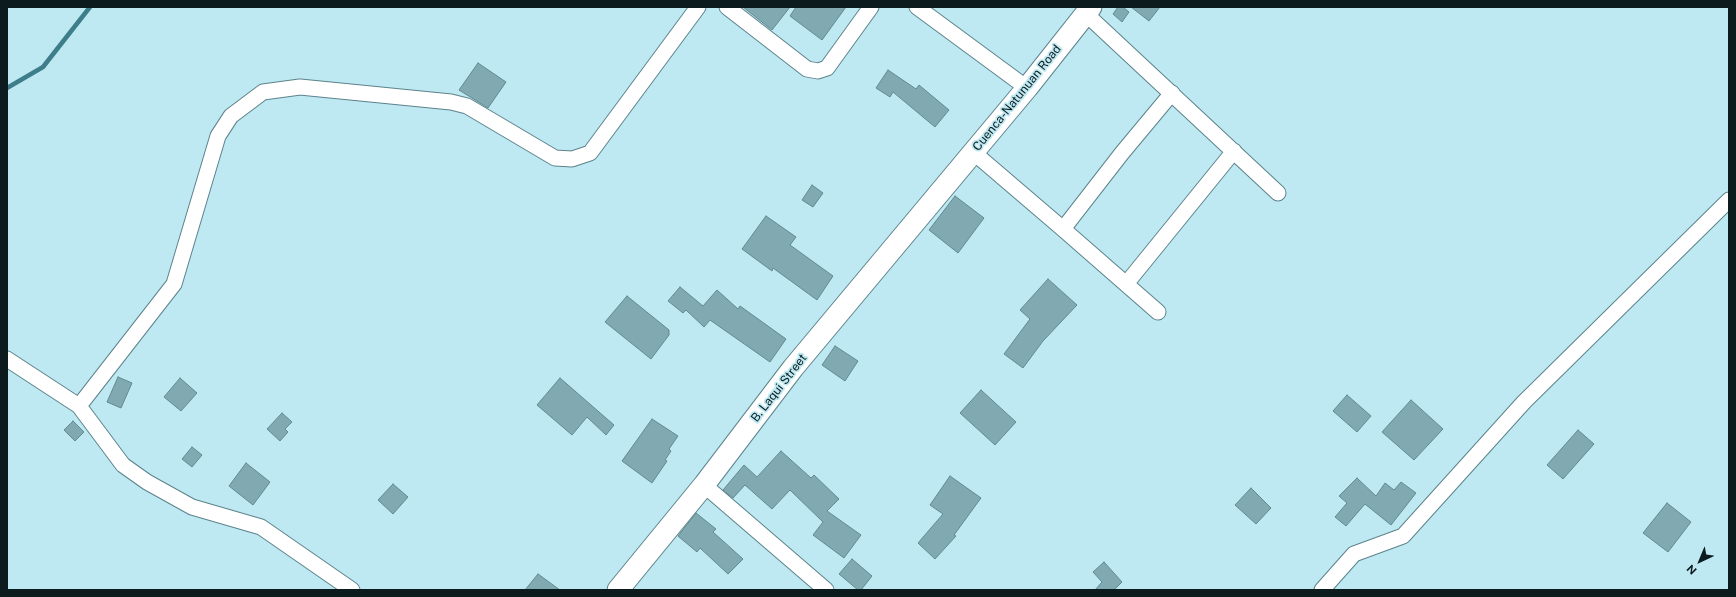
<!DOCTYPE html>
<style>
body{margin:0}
#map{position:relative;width:1736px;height:597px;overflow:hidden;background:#bfe9f2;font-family:"Public Sans",sans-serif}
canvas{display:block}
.frame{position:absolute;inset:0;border:8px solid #0b1b1e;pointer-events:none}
.north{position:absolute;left:1680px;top:541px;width:40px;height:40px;-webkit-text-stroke:3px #bfe9f2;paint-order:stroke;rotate:224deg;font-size:11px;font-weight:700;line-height:16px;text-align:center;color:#0b1b1e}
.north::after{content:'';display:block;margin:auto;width:14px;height:18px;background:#0b1b1e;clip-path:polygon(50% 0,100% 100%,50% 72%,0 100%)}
</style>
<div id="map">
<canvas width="1736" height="597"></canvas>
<div class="frame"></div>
<div class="north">N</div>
</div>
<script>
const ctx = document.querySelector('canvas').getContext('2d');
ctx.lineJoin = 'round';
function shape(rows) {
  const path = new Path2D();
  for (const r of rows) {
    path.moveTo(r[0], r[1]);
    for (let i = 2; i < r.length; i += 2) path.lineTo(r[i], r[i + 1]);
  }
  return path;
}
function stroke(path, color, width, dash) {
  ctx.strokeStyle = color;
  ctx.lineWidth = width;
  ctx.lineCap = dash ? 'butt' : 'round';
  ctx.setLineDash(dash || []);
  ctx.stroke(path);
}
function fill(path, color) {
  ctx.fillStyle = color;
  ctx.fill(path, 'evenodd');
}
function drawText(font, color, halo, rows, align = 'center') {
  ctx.font = font + ' "Public Sans",sans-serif';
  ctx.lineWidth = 3.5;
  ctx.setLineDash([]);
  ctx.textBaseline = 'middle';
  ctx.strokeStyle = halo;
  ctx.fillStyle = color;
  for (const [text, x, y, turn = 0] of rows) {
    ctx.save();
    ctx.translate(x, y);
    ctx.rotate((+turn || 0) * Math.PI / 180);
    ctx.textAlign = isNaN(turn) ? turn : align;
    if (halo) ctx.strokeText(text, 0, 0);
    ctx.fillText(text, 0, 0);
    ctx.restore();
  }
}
const stream = shape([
 [7,88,43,67,90,7]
]);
const building = shape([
 [743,7,790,7,772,30,743,7],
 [796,7,846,7,822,40,790,16,796,7],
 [1118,7,1123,7,1129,12,1122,22,1113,14,1118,7],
 [1131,7,1160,7,1149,21,1131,7],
 [478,63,506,82,488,108,459,90,478,63],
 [888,70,916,89,919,85,949,110,935,127,893,92,890,97,876,88,888,70],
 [812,185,823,193,813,207,802,200,812,185],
 [955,196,984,218,958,253,929,230,955,196],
 [766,216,796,237,790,245,833,276,817,300,773,268,772,271,742,249,766,216],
 [1048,279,1077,305,1043,341,1023,368,1004,354,1030,319,1020,310,1048,279],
 [680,287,703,306,717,290,738,309,740,306,786,339,770,362,710,320,704,327,686,310,683,313,668,301,680,287],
 [627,296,669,330,669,335,651,359,605,322,627,296],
 [835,346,858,361,845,381,822,365,835,346],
 [118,377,132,383,121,408,107,402,118,377],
 [180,378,197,393,181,411,164,397,180,378],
 [560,378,614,425,606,435,587,417,572,435,537,405,560,378],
 [981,390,1016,422,995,445,960,413,981,390],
 [1347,395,1371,416,1357,432,1333,411,1347,395],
 [1411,400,1443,429,1414,460,1382,432,1411,400],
 [282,413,292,422,285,429,288,432,280,441,267,429,282,413],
 [652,419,678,436,669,449,671,451,665,460,667,461,652,483,622,461,652,419],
 [73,421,84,432,75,441,64,430,73,421],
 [1578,430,1594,444,1563,479,1547,465,1578,430],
 [192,447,202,455,192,467,182,459,192,447],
 [781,451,811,478,814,475,839,499,827,511,861,535,844,558,813,535,823,522,790,490,772,509,745,485,733,498,723,490,744,465,757,477,781,451],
 [246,463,270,482,253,505,229,486,246,463],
 [950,476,981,498,954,535,956,536,935,559,918,543,943,514,930,505,950,476],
 [1357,478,1376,496,1385,483,1394,490,1401,482,1416,493,1391,525,1365,504,1346,526,1335,517,1347,503,1339,496,1357,478],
 [393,484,408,497,393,514,378,500,393,484],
 [1251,488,1271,508,1256,524,1235,505,1251,488],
 [1667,503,1691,522,1668,552,1643,533,1667,503],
 [696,513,716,529,713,532,743,559,728,574,700,548,697,552,678,536,696,513],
 [852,559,872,576,861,590,858,590,839,574,852,559],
 [1104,562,1122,582,1114,590,1095,590,1102,582,1093,572,1104,562],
 [538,574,560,590,525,590,538,574]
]);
const minor = shape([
 [727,7,807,69,818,71,827,68,871,7],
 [917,7,1027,88],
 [1085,13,1278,193],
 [973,152,1063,229,1158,312],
 [1063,229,1122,153,1172,93],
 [1126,284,1234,151],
 [7,359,79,406,174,284,218,136,231,116,263,92,300,87,451,102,467,106,555,158,572,159,590,153,698,7],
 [79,406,123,465,147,482,192,507,261,527,352,590],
 [704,485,826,590],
 [1322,590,1354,554,1403,536,1524,402,1729,200]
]);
const secondary = shape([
 [618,590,704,485,793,368,1027,88,1091,7]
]);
const streetNames = [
 ["Cuenca-Natunuan Road",1017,98,-51],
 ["B. Laqui Street",779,388,-52]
];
stroke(stream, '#3e7e8a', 4.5);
fill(building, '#81a9b1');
stroke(building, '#628990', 1);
stroke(minor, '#5c838b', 17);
stroke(secondary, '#5c838b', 23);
stroke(minor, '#fff', 15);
stroke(secondary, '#fff', 21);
drawText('12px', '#0b1b1e', '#bfe9f2', streetNames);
</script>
